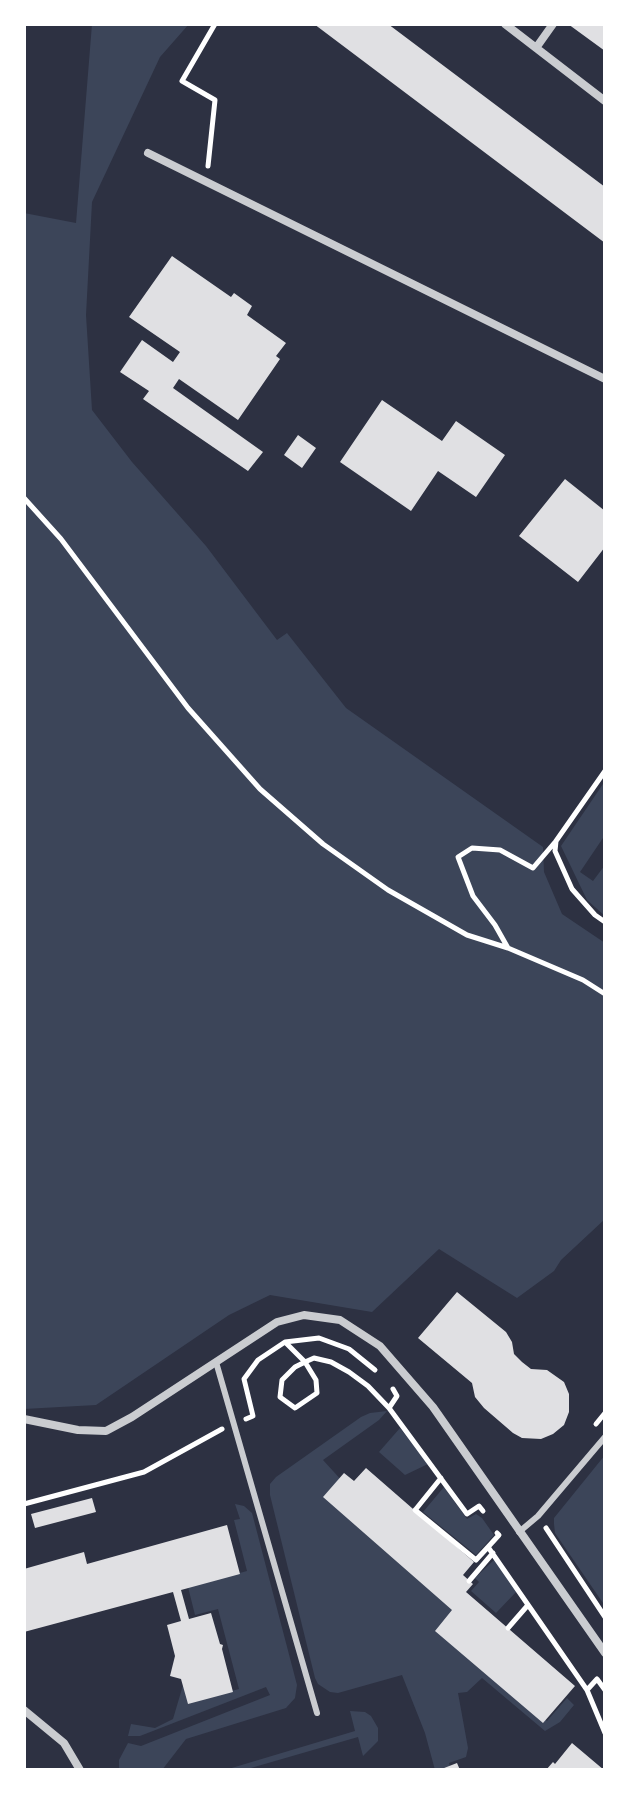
<!DOCTYPE html>
<style>
body{margin:0}
#map{position:relative;width:629px;height:1794px;overflow:hidden;background:#2d3142;font-family:"Golos Text",sans-serif}
canvas{display:block}
.frame{position:absolute;inset:0;border:26px solid #fff;pointer-events:none}
</style>
<div id="map">
<canvas width="629" height="1794"></canvas>
<div class="frame"></div>
</div>
<script>
const ctx = document.querySelector('canvas').getContext('2d');
ctx.lineJoin = 'round';
function fill(path, color) {
  ctx.fillStyle = color;
  ctx.fill(path, 'evenodd');
}
function shape(rows) {
  const path = new Path2D();
  for (const r of rows) {
    path.moveTo(r[0], r[1]);
    for (let i = 2; i < r.length; i += 2) path.lineTo(r[i], r[i + 1]);
  }
  return path;
}
function stroke(path, color, width, dash) {
  ctx.strokeStyle = color;
  ctx.lineWidth = width;
  ctx.lineCap = dash ? 'butt' : 'round';
  ctx.setLineDash(dash || []);
  ctx.stroke(path);
}
const green = shape([
 [92,24,189,24,160,57,92,202,86,315,92,410,132,462,206,546,277,640,287,633,346,708,543,847,544,872,562,914,605,943,605,1219,561,1260,554,1271,517,1298,439,1249,372,1312,270,1295,229,1315,96,1405,24,1409,24,213,76,223],
 [605,781,605,835,580,872,593,881,605,865,605,916,587,900,561,846],
 [387,1411,379,1420,323,1460,457,1607,439,1629,547,1721,567,1698,574,1705,560,1722,545,1731,482,1678,467,1692,458,1693,468,1748,466,1757,449,1763,451,1770,435,1770,425,1733,402,1675,338,1693,330,1692,318,1684,315,1678,270,1495,270,1484,276,1477,361,1417,370,1413],
 [400,1428,428,1464,405,1475,379,1452],
 [605,1455,605,1606,555,1533,554,1524,554,1518],
 [444,1487,467,1519,476,1514,482,1518,494,1535,476,1555,423,1512],
 [235,1504,244,1506,252,1513,297,1685,295,1698,286,1708,186,1739,162,1770,119,1770,119,1760,128,1743,141,1746,270,1695,266,1687,140,1736,128,1736,131,1724,155,1728,173,1719,186,1675,193,1701,239,1689,218,1609,195,1615,188,1587,247,1571,234,1520,240,1519],
 [495,1559,517,1591,496,1613,471,1591,479,1582,475,1578],
 [350,1711,365,1712,371,1716,378,1728,378,1741,363,1756,358,1737,244,1770,225,1770,355,1731]
]);
const building = shape([
 [314,24,388,24,605,187,605,243],
 [568,24,605,24,605,51],
 [172,256,231,297,234,293,252,306,247,315,286,343,276,356,280,359,238,420,179,379,173,388,263,452,248,471,143,399,149,391,120,372,142,340,173,362,180,352,129,317],
 [382,400,442,441,456,421,505,455,476,497,438,471,411,511,340,462],
 [298,435,316,448,302,468,284,455],
 [565,479,605,511,605,547,578,582,519,536],
 [457,1292,506,1332,512,1342,514,1354,522,1362,531,1369,547,1370,564,1382,569,1394,569,1412,564,1425,553,1434,541,1439,522,1438,513,1433,484,1408,475,1397,472,1383,418,1338],
 [366,1468,474,1562,463,1575,473,1584,466,1592,575,1686,543,1723,435,1631,452,1610,323,1497,344,1473,354,1481],
 [92,1498,96,1512,35,1528,31,1514],
 [227,1525,240,1574,181,1590,189,1619,211,1613,220,1644,223,1645,222,1649,233,1692,188,1704,181,1679,170,1676,175,1656,167,1625,181,1621,173,1592,24,1632,24,1569,84,1552,87,1564],
 [572,1743,604,1770,546,1770,553,1762,555,1764],
 [457,1763,460,1770,439,1770]
]);
const path = shape([
 [208,166,215,100,182,81,215,24],
 [24,498,61,539,188,708,260,789,323,844,388,890,467,935,508,948,583,980,605,994],
 [605,771,556,841,555,851,572,889,595,915,605,922],
 [508,948,495,925,473,896,458,857,472,848,500,850,533,868,556,841],
 [286,1343,305,1362,314,1358,331,1362,349,1372,368,1386,389,1408],
 [305,1362,316,1380,317,1393,295,1408,280,1397,282,1380,295,1367,305,1362],
 [393,1389,397,1396,389,1408,467,1514,479,1506,483,1511],
 [246,1419,253,1416,244,1379,258,1360,285,1342,319,1338,349,1349,375,1370],
 [596,1424,605,1413],
 [24,1504,144,1472,222,1429],
 [416,1509,441,1478],
 [415,1510,476,1560,488,1547,587,1690,597,1679,605,1690],
 [546,1528,605,1617],
 [488,1547,499,1535,497,1533],
 [469,1581,493,1553],
 [508,1628,528,1605],
 [587,1690,605,1733]
]);
const service = shape([
 [216,1362,317,1713],
 [519,1532,538,1516,605,1437]
]);
const minor = shape([
 [505,24,605,101],
 [536,48,553,24],
 [148,153,605,379],
 [24,1419,78,1430,106,1431,132,1417,277,1322,304,1315,340,1320,380,1346,433,1407,605,1653],
 [24,1710,64,1743,80,1770]
]);
fill(green, '#3c4559');
fill(building, '#e0e0e3');
stroke(path, '#fff', 5);
stroke(service, '#caccd0', 6);
stroke(minor, '#caccd0', 8);
</script>
